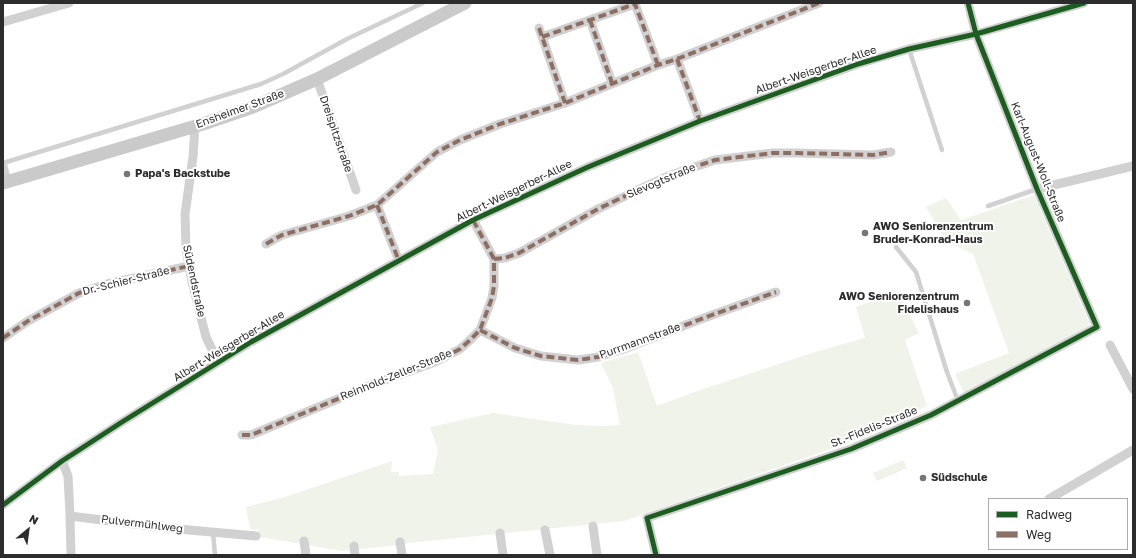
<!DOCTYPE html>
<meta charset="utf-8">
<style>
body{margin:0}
#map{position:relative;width:1136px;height:558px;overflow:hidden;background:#fff;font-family:"Golos Text",sans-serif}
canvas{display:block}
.frame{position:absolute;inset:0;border:4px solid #2c2c2c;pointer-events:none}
.legend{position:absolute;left:988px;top:498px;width:140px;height:52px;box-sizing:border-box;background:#fff;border:1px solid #ababab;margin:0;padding:5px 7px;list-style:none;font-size:12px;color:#2c2c2c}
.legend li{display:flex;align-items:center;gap:8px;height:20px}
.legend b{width:20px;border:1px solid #ababab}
.north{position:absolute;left:8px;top:510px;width:40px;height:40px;-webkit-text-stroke:3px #fff;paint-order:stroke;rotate:29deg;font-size:11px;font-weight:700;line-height:16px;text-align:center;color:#2c2c2c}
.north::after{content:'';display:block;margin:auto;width:14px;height:18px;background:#2c2c2c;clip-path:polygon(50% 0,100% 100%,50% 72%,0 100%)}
</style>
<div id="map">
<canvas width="1136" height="558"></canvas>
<div class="frame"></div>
<ul class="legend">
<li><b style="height:5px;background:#1b5e20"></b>Radweg</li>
<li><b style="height:5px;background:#8d6e63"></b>Weg</li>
</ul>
<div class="north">N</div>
</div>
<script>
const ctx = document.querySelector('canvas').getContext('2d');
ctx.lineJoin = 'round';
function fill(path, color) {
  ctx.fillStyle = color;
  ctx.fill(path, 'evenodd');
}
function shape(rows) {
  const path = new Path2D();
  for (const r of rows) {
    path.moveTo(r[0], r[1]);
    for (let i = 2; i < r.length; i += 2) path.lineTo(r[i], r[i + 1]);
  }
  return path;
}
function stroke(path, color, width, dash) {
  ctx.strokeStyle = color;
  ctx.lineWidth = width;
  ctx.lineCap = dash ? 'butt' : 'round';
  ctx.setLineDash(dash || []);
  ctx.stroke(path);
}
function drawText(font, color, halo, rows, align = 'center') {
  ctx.font = font + ' "Golos Text",sans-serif';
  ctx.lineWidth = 4;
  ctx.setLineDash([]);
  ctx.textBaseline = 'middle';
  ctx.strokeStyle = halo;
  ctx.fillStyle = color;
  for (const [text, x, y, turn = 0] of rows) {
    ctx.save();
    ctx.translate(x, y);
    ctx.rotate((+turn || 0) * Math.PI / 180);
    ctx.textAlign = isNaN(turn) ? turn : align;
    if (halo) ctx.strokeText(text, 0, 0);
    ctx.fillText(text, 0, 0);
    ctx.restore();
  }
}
const green = shape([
 [1034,195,1090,325,966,397,955,374,1009,353,973,254,946,241,926,207,946,198,961,220],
 [898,292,919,333,905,340,927,406,848,443,624,521,398,544,398,545,342,551,260,537,258,530,250,529,246,507,285,497,392,461,391,472,399,472,399,476,433,474,438,450,430,427,493,413,576,425,606,426,620,425,613,388,601,363,638,352,657,406,697,391,818,351,865,338,856,307],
 [903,460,907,468,877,481,873,473]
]);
const service = shape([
 [909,49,942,150],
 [3,163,261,84,283,74,347,39,423,3],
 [988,206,1037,189],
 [896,247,916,272,947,372,958,401],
 [213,533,215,555]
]);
const minor = shape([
 [590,20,612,83],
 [3,22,69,3],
 [539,28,565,103],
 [542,37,635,4,658,65],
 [677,59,700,121],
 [317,79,356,190],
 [195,126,193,157,185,214,186,249,192,282,206,337,218,362],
 [3,166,7,182],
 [1037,189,1133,166],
 [377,205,399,261],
 [266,244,282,235,349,216,377,205,437,152,460,140,500,124,565,103,658,65,677,59,819,3],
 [494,259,505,258,519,253,598,209,642,188,668,176,715,160,773,153,797,153,873,155,891,152],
 [480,330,515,348,541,356,578,360,598,357,624,349,701,319,776,292],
 [3,338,28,321,79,293,107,284,189,266],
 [1110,345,1133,389],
 [242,435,251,435,374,384,435,362,460,349,469,341,480,330,492,298,494,286,494,259,473,220],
 [62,461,68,476,70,516],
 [1049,499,1133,450],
 [3,505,62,461,122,422,251,342,473,220,588,167,700,121,858,64,909,49,976,34,1084,3],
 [593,526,597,555],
 [545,530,550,555],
 [500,533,503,555],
 [304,541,306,555],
 [400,542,402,555],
 [354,546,355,555],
 [71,555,70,516,167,528,256,536],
 [656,555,647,518,851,449,931,415,1097,327,1037,189,976,34,968,3]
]);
const secondary = shape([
 [3,183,206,123,253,107,317,79,465,3]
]);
const quiet = shape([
 [590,20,612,83],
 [539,28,565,103],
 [542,37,635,4,658,65],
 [677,59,700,121],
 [377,205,399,261],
 [266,244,282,235,349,216,377,205,437,152,460,140,500,124,565,103,658,65,677,59,819,3],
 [494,259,505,258,519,253,598,209,642,188,668,176,715,160,773,153,797,153,873,155,891,152],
 [480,330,515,348,541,356,578,360,598,357,624,349,701,319,776,292],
 [3,338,28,321,79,293,107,284,189,266],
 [242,435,251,435,374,384,435,362,460,349,469,341,480,330,492,298,494,286,494,259,473,220]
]);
const cycleway = shape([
 [3,505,62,461,122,422,251,342,473,220,588,167,700,121,858,64,909,49,976,34,1084,3],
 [656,555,647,518,851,449,931,415,1097,327,1037,189,976,34,968,3]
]);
const markers = [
 [127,174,4,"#767676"],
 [865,233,4,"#767676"],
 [967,303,4,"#767676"],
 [923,478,4,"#767676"]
];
const streetNames = [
 ["Albert-Weisgerber-Allee",816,70,-19],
 ["Ensheimer Straße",240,109,-20],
 ["Dreispitzstraße",336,134,71],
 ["Karl-August-Woll-Straße",1038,162,68],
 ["Slevogtstraße",661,181,-23],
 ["Albert-Weisgerber-Allee",514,191,-26],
 ["Dr.-Schier-Straße",126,281,-14],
 ["Südendstraße",194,281,78],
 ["Purrmannstraße",640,341,-20],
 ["Albert-Weisgerber-Allee",229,346,-31],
 ["Reinhold-Zeller-Straße",396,375,-22],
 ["St.-Fidelis-Straße",874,427,-22],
 ["Pulvermühlweg",142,524,7]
];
const poiNames = [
 ["Papa's Backstube",135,174],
 ["AWO Seniorenzentrum",873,227],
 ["Bruder-Konrad-Haus",873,240],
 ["AWO Seniorenzentrum",959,297,"right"],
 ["Fidelishaus",959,310,"right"],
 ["Südschule",931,478]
];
fill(green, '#f0f3ea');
stroke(service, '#d1d1d1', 4.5);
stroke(minor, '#d1d1d1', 9);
stroke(secondary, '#cacaca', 13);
stroke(quiet, '#8d6e63', 4, [8, 4]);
stroke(cycleway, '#1b5e20', 5);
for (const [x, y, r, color] of markers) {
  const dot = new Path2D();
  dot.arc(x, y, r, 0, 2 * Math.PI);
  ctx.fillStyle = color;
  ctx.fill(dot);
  stroke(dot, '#fff', 1.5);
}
drawText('11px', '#2c2c2c', '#fff', streetNames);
drawText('bold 11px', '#2c2c2c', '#fff', poiNames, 'left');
</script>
